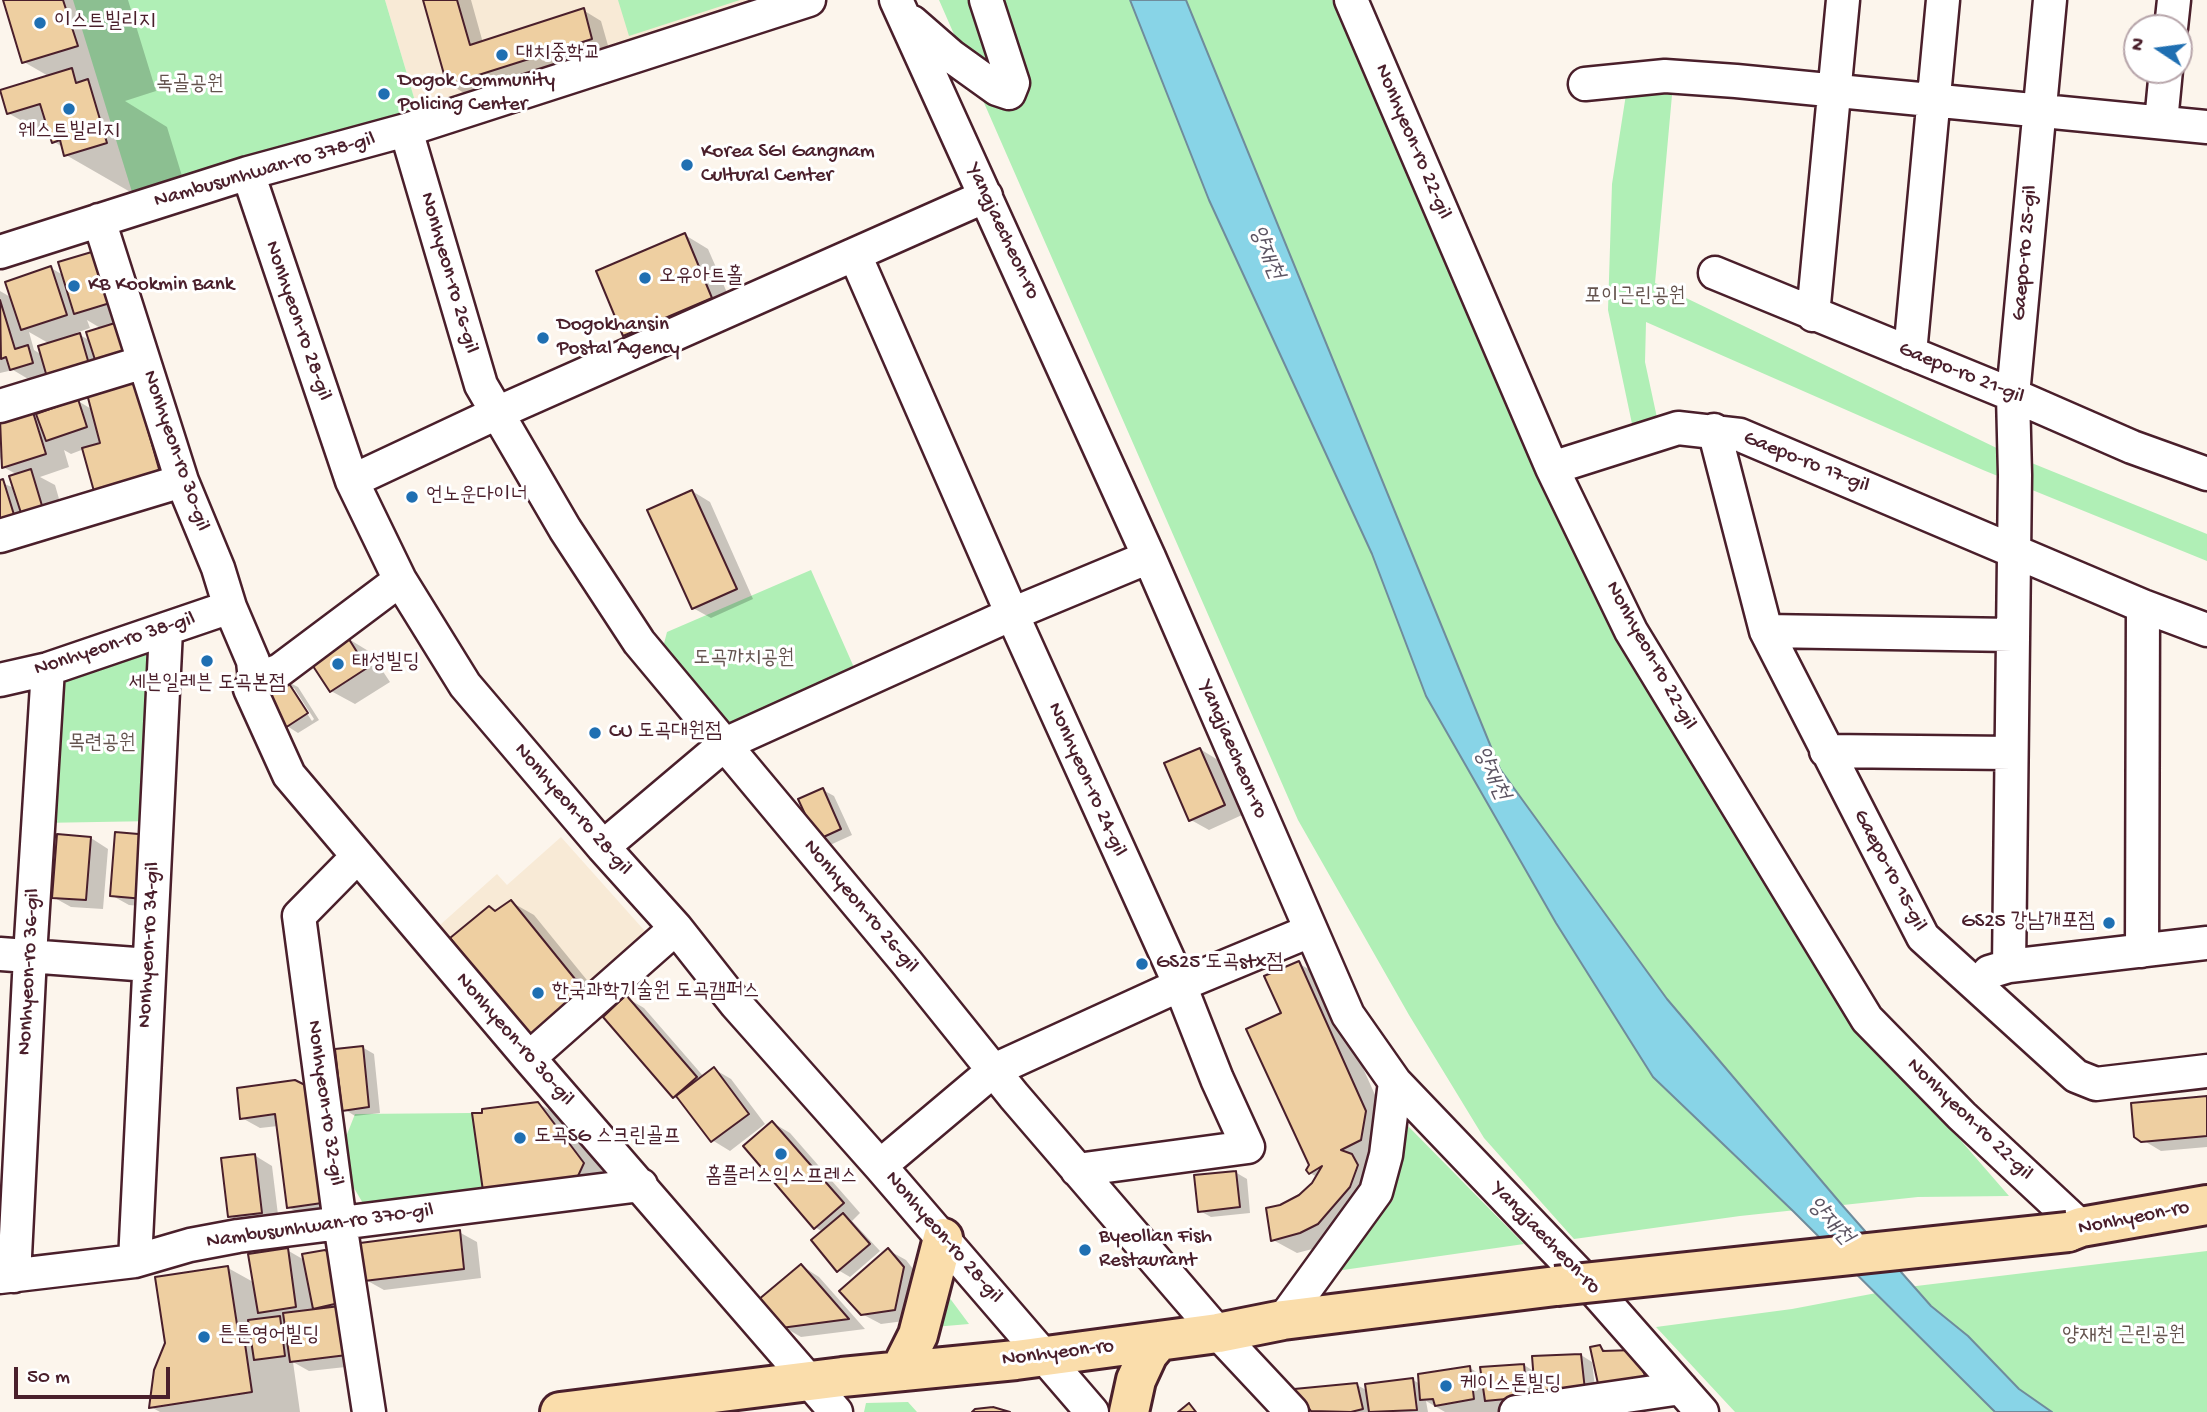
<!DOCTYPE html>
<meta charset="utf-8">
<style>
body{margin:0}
#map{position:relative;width:2207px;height:1412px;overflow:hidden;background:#fcf5ec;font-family:"Gochi Hand",sans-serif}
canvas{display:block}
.north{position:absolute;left:2123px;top:14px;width:70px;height:70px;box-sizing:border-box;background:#fff;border:2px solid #b7a5aa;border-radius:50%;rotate:283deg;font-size:19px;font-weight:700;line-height:28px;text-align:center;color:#4a1f2b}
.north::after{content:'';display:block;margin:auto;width:24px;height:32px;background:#1f6fb2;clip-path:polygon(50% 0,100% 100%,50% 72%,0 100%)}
.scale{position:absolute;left:14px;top:1367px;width:156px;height:32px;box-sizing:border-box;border:4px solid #4a1f2b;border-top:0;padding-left:9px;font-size:21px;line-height:24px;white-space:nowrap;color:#4a1f2b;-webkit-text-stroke:5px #fff;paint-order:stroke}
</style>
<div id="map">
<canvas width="2207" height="1412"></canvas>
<div class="north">N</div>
<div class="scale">50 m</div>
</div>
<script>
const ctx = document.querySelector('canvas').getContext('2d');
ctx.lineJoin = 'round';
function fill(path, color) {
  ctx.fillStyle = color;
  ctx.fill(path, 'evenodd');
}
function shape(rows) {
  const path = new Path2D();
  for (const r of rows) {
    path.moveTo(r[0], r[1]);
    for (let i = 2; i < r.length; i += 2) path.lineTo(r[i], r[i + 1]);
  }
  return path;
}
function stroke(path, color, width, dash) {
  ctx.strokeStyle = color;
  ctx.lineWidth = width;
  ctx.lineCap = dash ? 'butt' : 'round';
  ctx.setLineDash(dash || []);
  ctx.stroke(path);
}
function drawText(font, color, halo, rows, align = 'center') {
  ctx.font = font + ' "Gochi Hand","Poor Story",sans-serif';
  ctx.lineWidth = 6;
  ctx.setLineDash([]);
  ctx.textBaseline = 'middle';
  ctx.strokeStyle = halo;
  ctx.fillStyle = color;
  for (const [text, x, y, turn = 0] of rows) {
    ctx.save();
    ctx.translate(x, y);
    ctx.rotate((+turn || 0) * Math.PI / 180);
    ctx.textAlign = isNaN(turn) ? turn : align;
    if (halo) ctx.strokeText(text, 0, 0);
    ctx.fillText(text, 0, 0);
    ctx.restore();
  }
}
const built = shape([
 [385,0,787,0,418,111],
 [561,837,652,939,531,1047,431,933,497,874,507,885]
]);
const green = shape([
 [73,0,385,0,418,111,132,192],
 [618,0,740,0,629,36],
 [939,0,1332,0,1445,250,1610,607,1904,1075,2009,1196,1918,1197,1740,1216,1574,1239,1484,1138,1409,1015,1298,820],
 [1673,84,1655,283,2007,453,2207,534,2207,561,1983,470,1646,322,1645,362,1659,427,1635,438,1608,310,1612,184,1627,88],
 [811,570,856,672,730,727,660,659,667,632],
 [166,630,156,821,39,823,48,669],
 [472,1113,484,1198,364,1205,348,1178,344,1142,355,1114],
 [1405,1123,1524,1244,1336,1271,1393,1200],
 [2207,1251,2207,1412,1735,1412,1656,1327,1792,1309,1908,1287],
 [943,1289,969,1324,934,1327],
 [908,1402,917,1412,864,1412,866,1403]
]);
const water = shape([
 [1130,0,1186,0,1500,769,1667,999,1842,1205,1931,1306,1968,1336,2019,1389,2052,1412,1995,1412,1793,1211,1653,1077,1556,923,1426,696,1372,554,1209,200,1130,0]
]);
const shadow = shape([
 [5,0,128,0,156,91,125,101,167,127,186,189,146,201,66,155,64,148,53,141,52,138,8,113,50,77,24,62],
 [425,0,471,0,483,43,583,10,601,21,609,49,466,94,449,84],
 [685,235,708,249,735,311,648,349,625,335],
 [51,268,133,316,112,323,139,338,149,373,35,383,13,370,0,373,0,291,12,298],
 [87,320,102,329,91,341,76,333,90,328],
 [29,332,50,344,42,355,34,350],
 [134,383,184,489,84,449,71,454,64,450,69,467,40,477,55,485,66,523,8,541,0,482,14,488,18,475,3,467,0,457,0,421,32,411,38,414,78,401,93,410],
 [692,491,710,502,753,599,711,618,693,608],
 [347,638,370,652,390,682,355,704,331,691],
 [286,681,298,687,319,720,298,733,287,726],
 [290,688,294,688,314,719,312,721],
 [1200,749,1218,760,1242,815,1209,830,1191,820],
 [823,790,834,796,852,835,830,845,818,838],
 [149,837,162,908,129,905,111,895],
 [91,838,108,849,103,909,71,907,53,897],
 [511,902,534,915,595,990,601,1016,565,1045,554,1049,530,1035,496,912],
 [1298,963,1322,977,1389,1126,1385,1153,1365,1163,1376,1170,1324,1246,1297,1253,1273,1240,1280,1207,1300,1197,1317,1177,1310,1173,1283,1014],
 [627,998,644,1008,704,1077,714,1069,731,1079,765,1124,730,1151,712,1140,683,1102,674,1097],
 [362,1047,374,1054,380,1113,355,1116,344,1109],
 [295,1082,339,1213,306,1217,288,1207,278,1126,260,1128,242,1118],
 [2207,1098,2207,1147,2161,1151,2136,1136],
 [537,1103,562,1117,607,1177,521,1213],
 [773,1123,790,1133,860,1213,852,1221,880,1251,850,1277,838,1270,823,1232,815,1227],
 [254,1155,272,1166,279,1223,248,1226,230,1216],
 [1235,1172,1247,1179,1250,1213,1211,1217,1200,1211],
 [459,1232,477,1242,481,1278,384,1290,366,1280],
 [287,1250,306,1261,325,1252,339,1261,364,1365,309,1371,293,1362,300,1412,160,1412,151,1407,228,1268,255,1283],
 [888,1250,906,1260,921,1279,912,1320,881,1324,862,1314],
 [802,1266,819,1277,865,1329,801,1337,782,1326],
 [1600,1347,1609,1352,1633,1351,1657,1386,1592,1348],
 [1581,1355,1592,1362,1596,1396,1508,1412,1445,1412,1426,1401,1428,1412,1317,1412,1313,1409,1357,1385,1368,1391,1413,1380,1420,1384,1470,1368,1483,1376,1524,1365,1535,1372]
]);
const building = shape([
 [3,0,63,0,78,46,22,63,3,0],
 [423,0,457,0,470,45,584,8,592,39,447,85,423,0],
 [72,68,76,83,88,79,107,143,64,156,60,140,52,143,40,104,7,114,0,90,72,68],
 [685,233,712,298,623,336,596,271,685,233],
 [95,251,110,303,74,314,58,262,95,251],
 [51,266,67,315,21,330,5,282,51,266],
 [0,300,15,349,28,345,33,363,10,370,6,357,1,359,0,300],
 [115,323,126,360,98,369,86,332,115,323],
 [80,333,91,371,49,384,38,346,80,333],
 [134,381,161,476,95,495,82,448,100,443,87,394,134,381],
 [78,399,87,427,46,441,36,414,78,399],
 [32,409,46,454,2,468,0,419,32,409],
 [31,469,43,509,22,516,9,476,31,469],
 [3,479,15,518,0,523,0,480,3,479],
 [692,490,737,589,692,609,647,510,692,490],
 [347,636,367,668,330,692,309,660,347,636],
 [286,679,308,713,285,728,263,693,286,679],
 [1200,748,1225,805,1189,821,1164,763,1200,748],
 [823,788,841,829,817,840,798,799,823,788],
 [115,832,150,835,144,899,110,896,115,832],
 [57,834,91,837,86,900,52,898,57,834],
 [511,900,575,979,580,980,587,989,529,1036,450,938,489,906,495,911,511,900],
 [1299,961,1366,1111,1361,1140,1341,1150,1352,1154,1358,1165,1350,1187,1318,1224,1300,1233,1271,1241,1266,1208,1280,1205,1299,1195,1312,1183,1322,1166,1309,1174,1306,1170,1309,1165,1246,1029,1281,1013,1264,976,1299,961],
 [626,995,697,1077,673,1098,603,1017,626,995],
 [363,1046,369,1107,342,1111,335,1049,363,1046],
 [714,1067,749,1114,711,1142,676,1096,714,1067],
 [295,1080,307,1086,322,1203,287,1208,275,1114,240,1119,237,1088,295,1080],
 [2207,1096,2207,1136,2141,1142,2134,1137,2131,1103,2207,1096],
 [538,1102,584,1163,572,1189,484,1198,472,1113,482,1113,482,1109,538,1102],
 [772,1121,844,1203,814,1229,743,1146,772,1121],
 [255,1154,262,1213,228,1217,221,1158,255,1154],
 [1236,1171,1240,1207,1198,1212,1194,1175,1236,1171],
 [843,1213,870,1244,837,1272,811,1240,843,1213],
 [460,1230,464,1269,364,1281,360,1243,460,1230],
 [288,1248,296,1307,258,1313,248,1254,288,1248],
 [888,1248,904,1267,895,1310,861,1315,839,1291,888,1248],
 [325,1250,328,1252,339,1303,313,1309,302,1254,325,1250],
 [801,1264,849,1319,781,1328,758,1300,801,1264],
 [228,1266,238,1331,243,1330,252,1392,149,1408,154,1370,165,1343,155,1277,228,1266],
 [340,1306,347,1355,290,1362,283,1313,340,1306],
 [280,1316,285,1356,254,1360,248,1320,280,1316],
 [1600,1345,1603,1351,1634,1350,1647,1380,1600,1393,1590,1347,1600,1345],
 [1581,1354,1585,1390,1535,1394,1532,1356,1581,1354],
 [1524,1364,1527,1397,1485,1401,1480,1367,1524,1364],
 [1470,1366,1474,1399,1435,1406,1433,1399,1420,1400,1418,1374,1470,1366],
 [1413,1378,1417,1410,1369,1412,1365,1384,1413,1378],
 [1357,1383,1363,1409,1351,1412,1311,1411,1294,1389,1357,1383],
 [1189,1403,1196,1412,1178,1412,1189,1403],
 [993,1407,1010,1412,972,1412,975,1409,993,1407]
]);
const minor = shape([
 [896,0,1149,557,1348,1015,1395,1082,1597,1293,1702,1412],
 [1351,0,1552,468,1631,631,1867,1019,1962,1116,2081,1227],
 [912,22,951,56,997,89,1009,93,1013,83,986,0],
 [2171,28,2174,0],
 [1585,84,1665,76,1736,81,2207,127],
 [2161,122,2166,70],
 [406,130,481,385,565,529,639,642,907,963,1014,1096,1218,1333,1292,1412],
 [248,173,352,481,400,580,465,685,603,847,676,928,736,1004,880,1166,1092,1412],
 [99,220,182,481,218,568,230,607,253,661,255,680,250,689,289,775,529,1058,836,1412],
 [0,252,248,173,406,130,809,0],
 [855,255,1012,614,1180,985,1217,1079,1248,1147,1077,1170],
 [1715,273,2013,395,2132,447,2207,474],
 [1813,315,1843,0],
 [1910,353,1943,0],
 [0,406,144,362],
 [1714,430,1766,631,1923,937,2076,1076,2096,1084,2207,1071],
 [1552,468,1678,428,1740,435,2143,606,2207,630],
 [352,481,497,413,986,196],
 [0,536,182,481],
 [1766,631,2012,635],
 [0,680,48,669,230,607],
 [255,680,280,670,400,580],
 [1826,751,2011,753],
 [603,847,725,744,1012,614,1149,557],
 [357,857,299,916,340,1223,369,1412],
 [2142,951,2143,606],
 [0,954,149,965],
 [2009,966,2015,475,2013,395,2050,0],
 [1989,972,2009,966,2207,943],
 [529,1058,676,928],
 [880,1166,994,1070,1180,985,1310,931],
 [135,1261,166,630],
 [14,1276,30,956,48,669],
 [0,1277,135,1261,190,1245,238,1236,641,1185],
 [1283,1320,1376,1192,1386,1155,1395,1082],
 [1516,1412,1681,1388]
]);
const major = shape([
 [2068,1232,2081,1227,2207,1205],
 [900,1371,918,1335,943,1238],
 [560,1412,842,1377,1016,1360,1218,1333,1283,1320,1556,1286],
 [1129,1412,1136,1380,1148,1354,1159,1341]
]);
const majorBridge = shape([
 [1556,1286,2068,1232]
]);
const markers = [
 [40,23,7,"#1f6fb2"],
 [502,55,7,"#1f6fb2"],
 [384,94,7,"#1f6fb2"],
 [69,109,7,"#1f6fb2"],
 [687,165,7,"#1f6fb2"],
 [645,278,7,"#1f6fb2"],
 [74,286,7,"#1f6fb2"],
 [543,338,7,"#1f6fb2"],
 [412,497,7,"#1f6fb2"],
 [207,661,7,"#1f6fb2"],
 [338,664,7,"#1f6fb2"],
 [595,733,7,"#1f6fb2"],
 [2109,923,7,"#1f6fb2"],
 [1142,964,7,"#1f6fb2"],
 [538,993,7,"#1f6fb2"],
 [520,1138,7,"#1f6fb2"],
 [781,1154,7,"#1f6fb2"],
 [1085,1250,7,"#1f6fb2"],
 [204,1337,7,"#1f6fb2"],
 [1446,1386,7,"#1f6fb2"]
];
const poiNames = [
 ["이스트빌리지",54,23],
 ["대치중학교",516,55],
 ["Dogok Community",398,82],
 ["Policing Center",398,106],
 ["웨스트빌리지",69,133,"center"],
 ["Korea SGI Gangnam",701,153],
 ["Cultural Center",701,177],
 ["오유아트홀",659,278],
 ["KB Kookmin Bank",88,286],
 ["Dogokhansin",557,326],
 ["Postal Agency",557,350],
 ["언노운다이너",426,497],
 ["태성빌딩",352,664],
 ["세븐일레븐 도곡본점",207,685,"center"],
 ["CU 도곡대원점",609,733],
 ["GS25 강남개포점",2095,923,"right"],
 ["GS25 도곡stx점",1156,964],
 ["한국과학기술원 도곡캠퍼스",552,993],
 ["도곡SG 스크린골프",534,1138],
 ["홈플러스익스프레스",781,1178,"center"],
 ["Byeollan Fish",1099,1238],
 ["Restaurant",1099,1262],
 ["튼튼영어빌딩",218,1337],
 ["케이스톤빌딩",1460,1386]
];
const parkNames = [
 ["독골공원",190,86],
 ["포이근린공원",1635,298],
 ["도곡까치공원",744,660],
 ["목련공원",102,745],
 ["양재천 근린공원",2124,1337]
];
const streetNames = [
 ["Nonhyeon-ro 22-gil",1412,142,67],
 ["Nambusunhwan-ro 378-gil",265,171,-16],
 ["Yangjaecheon-ro",1002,232,65],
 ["Gaepo-ro 25-gil",2026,253,-85],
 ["Nonhyeon-ro 26-gil",448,273,74],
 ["Nonhyeon-ro 28-gil",297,321,71],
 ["Gaepo-ro 21-gil",1961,374,22],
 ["Nonhyeon-ro 30-gil",175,451,71],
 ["Gaepo-ro 17-gil",1806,463,22],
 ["Nonhyeon-ro 38-gil",115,645,-18],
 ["Nonhyeon-ro 22-gil",1650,656,61],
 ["Yangjaecheon-ro",1232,750,67],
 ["Nonhyeon-ro 24-gil",1086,780,66],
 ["Nonhyeon-ro 28-gil",572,810,49],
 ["Gaepo-ro 15-gil",1889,871,62],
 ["Nonhyeon-ro 26-gil",860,907,50],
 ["Nonhyeon-ro 34-gil",150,945,-87],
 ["Nonhyeon-ro 36-gil",30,972,-87],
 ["Nonhyeon-ro 30-gil",514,1040,49],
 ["Nonhyeon-ro 32-gil",324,1103,82],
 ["Nonhyeon-ro 22-gil",1969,1120,44],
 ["Nonhyeon-ro",2134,1219,-11],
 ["Nambusunhwan-ro 370-gil",320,1227,-8],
 ["Nonhyeon-ro 28-gil",943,1238,49],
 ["Yangjaecheon-ro",1545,1239,46],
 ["Nonhyeon-ro",1058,1354,-7]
];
const waterNames = [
 ["양재천",1265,253,67],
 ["양재천",1490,774,65],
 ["양재천",1829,1222,47]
];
fill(built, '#f8ead6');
fill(green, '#b0efb6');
fill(water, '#88d4e7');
stroke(water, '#6f8c9c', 2);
fill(shadow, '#0003');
fill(building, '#eecfa1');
stroke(building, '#4a1f2b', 2);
stroke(minor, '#4a1f2b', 37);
stroke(major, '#4a1f2b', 44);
stroke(minor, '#fff', 32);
stroke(major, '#faddab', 38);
stroke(majorBridge, '#4a1f2b', 44, []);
stroke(majorBridge, '#faddab', 38);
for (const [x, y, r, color] of markers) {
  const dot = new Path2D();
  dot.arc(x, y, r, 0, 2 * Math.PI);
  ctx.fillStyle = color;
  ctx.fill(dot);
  stroke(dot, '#fff', 2.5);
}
drawText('21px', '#4a1f2b', '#fff', poiNames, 'left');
drawText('21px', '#64534e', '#fff', parkNames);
drawText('21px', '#4a1f2b', '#fff', streetNames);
drawText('italic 23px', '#5d5563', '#fff', waterNames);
</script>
